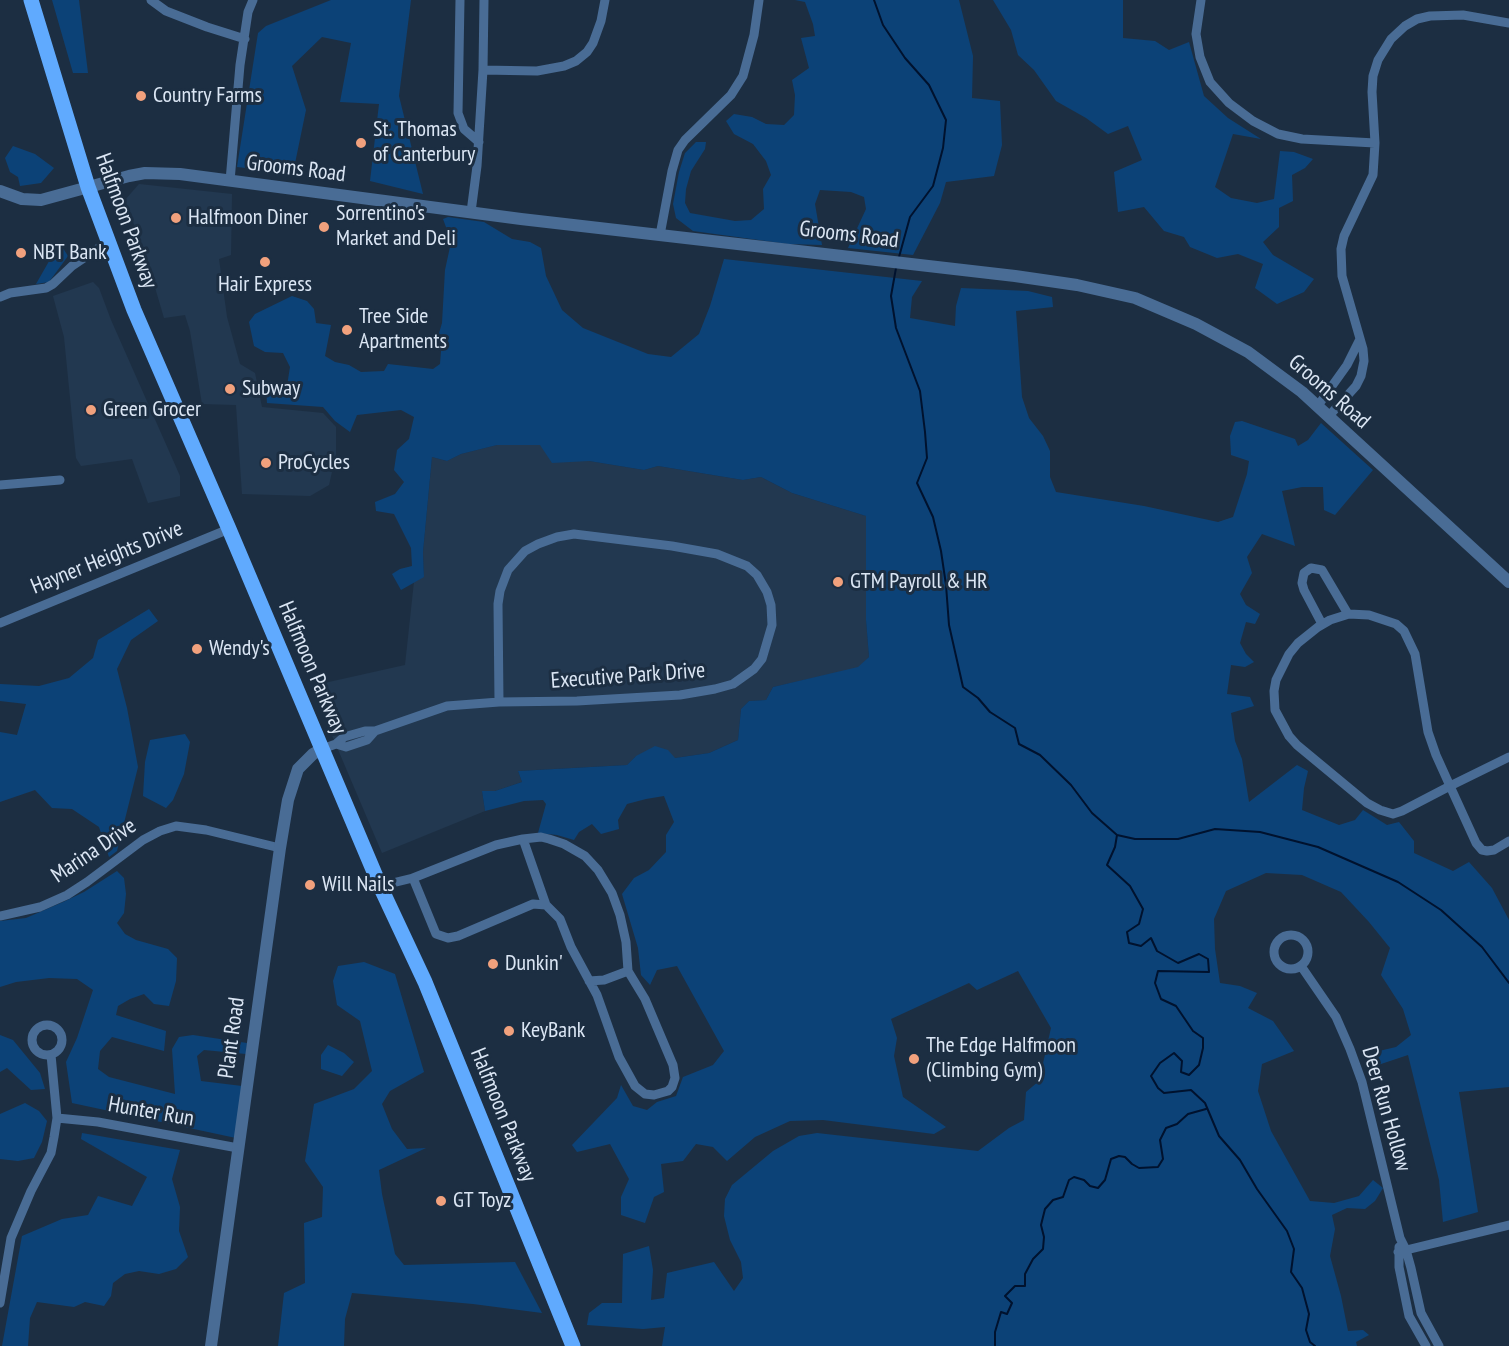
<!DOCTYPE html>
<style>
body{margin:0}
canvas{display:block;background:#1c2e42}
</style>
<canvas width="1509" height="1346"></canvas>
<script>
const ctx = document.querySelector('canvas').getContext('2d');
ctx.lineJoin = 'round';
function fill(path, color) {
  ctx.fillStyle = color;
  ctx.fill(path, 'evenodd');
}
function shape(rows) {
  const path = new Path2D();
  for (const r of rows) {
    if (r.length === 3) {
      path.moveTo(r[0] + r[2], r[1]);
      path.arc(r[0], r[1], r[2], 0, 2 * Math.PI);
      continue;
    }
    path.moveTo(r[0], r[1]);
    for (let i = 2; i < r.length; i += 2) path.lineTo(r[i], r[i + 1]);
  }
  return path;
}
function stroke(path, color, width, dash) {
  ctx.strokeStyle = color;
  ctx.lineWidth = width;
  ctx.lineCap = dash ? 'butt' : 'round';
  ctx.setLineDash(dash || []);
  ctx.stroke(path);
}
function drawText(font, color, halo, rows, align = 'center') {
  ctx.font = font + ' "PT Sans Narrow",sans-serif';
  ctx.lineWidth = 6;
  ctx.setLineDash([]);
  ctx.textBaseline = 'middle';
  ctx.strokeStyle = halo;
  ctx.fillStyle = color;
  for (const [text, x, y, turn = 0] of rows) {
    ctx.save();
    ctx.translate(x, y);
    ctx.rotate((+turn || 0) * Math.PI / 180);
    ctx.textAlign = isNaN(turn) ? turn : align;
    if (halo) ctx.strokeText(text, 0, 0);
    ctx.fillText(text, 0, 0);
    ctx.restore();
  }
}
const built = shape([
 [139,184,232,194,231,255,219,259,227,317,240,364,255,373,262,407,323,413,336,427,336,454,329,485,310,496,242,494,236,405,202,404,190,331,185,315,164,318,147,260,125,200],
 [93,282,99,288,111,320,180,476,180,496,148,503,132,459,81,466,76,458,64,337,53,296],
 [497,445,540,445,573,461,589,461,644,470,658,466,743,480,761,477,792,493,866,516,866,620,869,657,858,668,773,687,766,700,749,701,741,709,738,740,709,753,675,758,636,756,627,765,518,771,522,782,495,791,482,791,485,811,382,853,311,686,405,665,414,582,424,576,423,552,432,457,447,461,461,454]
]);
const green = shape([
 [52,0,79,0,88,73,73,73],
 [331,0,411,0,399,96,423,194,370,181,379,104,340,102,351,43,322,37,292,66,306,110,293,173,237,167,258,33,266,26],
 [795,0,959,0,973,56,972,98,1000,101,1002,145,994,176,946,182,940,203,913,255,848,248,866,209,864,197,851,192,820,190,815,204,822,245,788,244,693,231,676,218,673,204,679,172,685,153,696,142,706,142,705,149,691,171,686,189,685,203,690,213,735,221,751,220,764,209,763,189,771,175,766,161,753,144,734,134,726,121,734,114,752,117,766,124,784,125,794,115,795,95,792,80,809,68,801,38,815,36,813,24,805,2],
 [993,0,1123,0,1123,38,1155,41,1169,50,1189,42,1204,96,1228,118,1261,139,1233,134,1215,187,1231,198,1257,203,1274,199,1280,151,1294,152,1313,159,1305,168,1292,175,1293,201,1279,208,1279,227,1263,242,1273,255,1314,279,1304,292,1277,304,1255,288,1263,264,1238,254,1217,258,1190,247,1184,237,1164,231,1144,207,1118,212,1114,172,1142,160,1128,126,1108,134,1086,118,1056,101,1034,70,1018,55,1011,30],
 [13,146,35,154,54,168,41,183,20,186,18,177,10,172,5,158],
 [448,217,484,222,512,239,530,242,541,248,546,276,562,310,583,328,648,354,671,357,699,334,710,306,724,259,922,281,912,297,910,318,955,326,956,306,961,288,1028,291,1052,297,1053,307,1016,311,1022,397,1029,418,1043,436,1050,451,1050,477,1056,492,1144,506,1218,522,1233,517,1247,474,1249,461,1231,455,1230,436,1235,422,1242,421,1295,439,1298,446,1308,440,1321,423,1373,470,1335,515,1324,510,1323,487,1302,487,1282,491,1295,546,1262,534,1247,557,1252,573,1240,594,1246,605,1260,614,1255,624,1246,622,1240,643,1246,654,1254,662,1245,667,1231,665,1227,694,1250,697,1254,706,1231,713,1235,741,1242,759,1249,802,1297,765,1308,771,1304,788,1302,810,1339,825,1355,820,1363,810,1387,825,1399,822,1414,841,1414,853,1453,871,1469,862,1492,888,1509,920,1509,1087,1459,1092,1478,1212,1443,1222,1439,1180,1408,1055,1375,1066,1362,1055,1396,1047,1411,1035,1403,1009,1381,975,1390,948,1369,922,1341,892,1302,875,1266,873,1226,891,1214,919,1215,949,1220,983,1240,986,1257,993,1248,1008,1273,1021,1294,1051,1262,1064,1258,1091,1271,1131,1310,1201,1334,1203,1359,1196,1373,1180,1383,1188,1375,1201,1365,1209,1347,1208,1332,1215,1335,1229,1330,1256,1341,1296,1348,1331,1363,1330,1369,1335,1356,1342,1357,1346,662,1346,665,1327,643,1329,587,1325,589,1313,602,1303,622,1303,623,1254,649,1246,653,1270,651,1300,664,1298,667,1273,714,1262,734,1291,743,1278,741,1262,730,1240,724,1216,725,1199,732,1185,773,1151,799,1136,817,1133,978,1151,1009,1128,1024,1120,1026,1092,1039,1081,1051,1028,1018,971,977,990,969,983,891,1019,897,1038,894,1056,903,1097,946,1127,934,1134,823,1120,790,1121,755,1137,727,1161,713,1147,696,1144,683,1161,661,1164,664,1192,654,1197,645,1223,621,1215,621,1197,629,1179,610,1144,577,1152,572,1145,617,1098,621,1085,633,1106,647,1110,657,1102,676,1096,683,1077,713,1065,724,1051,677,966,657,970,650,985,641,975,638,948,622,894,634,878,649,870,666,852,666,835,674,822,664,796,646,799,627,804,618,820,619,829,601,834,592,824,579,832,574,840,557,835,538,833,546,804,543,800,524,801,485,811,482,791,495,791,522,782,518,771,627,765,636,756,655,746,668,750,675,758,709,753,738,740,741,709,749,701,766,700,773,687,858,667,869,657,866,620,866,516,792,493,761,477,743,480,658,466,644,470,589,461,552,463,540,445,497,445,461,454,447,461,432,457,423,552,424,577,401,590,392,574,400,569,412,566,411,548,394,514,376,511,375,502,395,494,404,482,394,470,397,450,409,439,414,417,401,410,357,415,350,432,335,421,323,407,267,403,266,387,287,386,290,367,283,353,265,352,254,346,249,322,255,314,292,296,307,301,314,309,316,323,331,325,325,356,335,362,349,365,361,372,384,371,388,364,433,369,440,364,441,351,437,340,442,323,445,270,450,247,450,238,443,219],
 [53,242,59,242,68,256,49,282,36,284,52,256],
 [149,609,158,621,131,640,117,669,127,708,138,767,117,851,109,857,99,827,72,809,52,808,35,790,0,802,0,732,17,735,26,704,0,701,0,684,39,686,69,678,93,658,98,640],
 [185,734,190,742,184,774,173,800,166,808,143,796,145,762,150,740],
 [117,871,124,878,126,894,124,913,117,923,125,934,136,940,168,949,177,958,176,981,169,1006,154,1004,144,994,130,999,118,1006,116,1015,166,1031,164,1051,112,1037,100,1051,98,1069,109,1077,175,1094,172,1049,179,1037,193,1035,247,1043,246,1054,204,1050,197,1056,201,1081,242,1086,236,1138,72,1103,66,1062,77,1038,93,990,77,979,49,978,16,982,0,987,0,921,26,918,63,902,84,892],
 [364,962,395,974,424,1072,390,1091,382,1104,392,1129,407,1149,426,1148,379,1170,382,1194,395,1254,404,1265,515,1262,542,1313,473,1304,352,1293,345,1319,344,1346,278,1346,284,1293,305,1283,304,1223,322,1217,323,1187,305,1161,314,1104,354,1089,372,1071,360,1021,337,1005,333,981,338,966],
 [0,1035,13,1040,40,1073,45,1089,31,1090,7,1068,0,1072],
 [328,1045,344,1053,354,1062,342,1076,321,1069,321,1055],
 [25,1103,39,1111,47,1121,42,1142,34,1158,18,1161,0,1159,0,1114],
 [82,1133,180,1150,172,1179,180,1207,179,1231,188,1257,176,1269,159,1274,139,1271,125,1274,113,1283,111,1296,104,1306,85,1302,74,1307,37,1302,30,1318,28,1346,2,1346,22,1236,62,1219,88,1215,98,1196,132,1206,147,1177,81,1139]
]);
const stream = shape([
 [874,0,883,25,905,58,929,85,946,120,943,148,933,186,910,217,899,257],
 [896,268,891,296,896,328,920,391,925,432,927,458,917,483,933,517,941,551,946,585,949,625,963,687,978,698,990,712,1015,728,1019,744,1040,755,1071,785,1092,813,1117,835,1115,847,1107,865,1130,886,1143,909,1139,924,1127,932,1129,943,1141,946,1151,938,1157,951,1178,963,1199,954,1208,959,1209,972,1158,971,1155,983,1161,999,1176,1006,1193,1031,1203,1038,1203,1048,1199,1065,1189,1075,1181,1072,1182,1061,1174,1053,1160,1063,1151,1076,1158,1088,1164,1093,1191,1090,1205,1103,1219,1136,1240,1160,1257,1189,1287,1231,1294,1249,1291,1272,1302,1288,1309,1314,1306,1330,1310,1342,1315,1346],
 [1117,835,1135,839,1178,839,1215,829,1260,832,1318,847,1398,882,1441,910,1482,947,1509,983],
 [995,1346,995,1332,1001,1312,1007,1314,1012,1303,1005,1296,1015,1286,1025,1286,1025,1274,1033,1259,1043,1249,1044,1237,1041,1225,1045,1209,1053,1200,1063,1197,1069,1180,1074,1177,1084,1180,1090,1186,1098,1188,1105,1180,1111,1159,1119,1156,1125,1157,1132,1164,1139,1168,1158,1167,1163,1159,1160,1140,1166,1128,1177,1124,1188,1114,1206,1109]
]);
const minor = shape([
 [151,0,166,11,207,27,245,39],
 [460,0,458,113,464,129,479,142],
 [1201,0,1196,34,1200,57,1210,82,1229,103,1253,121,1278,134,1302,139,1375,143],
 [483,70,537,71,564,66,576,61,587,52,593,43,601,21,605,0],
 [230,181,240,65,248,12,253,0],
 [471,212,477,166,483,70,484,0],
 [660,235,672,171,678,150,685,140,731,95,743,76,754,35,759,0],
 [0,297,10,293,46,288,53,284,72,266,109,241],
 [1317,407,1347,365,1360,339],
 [1328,417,1356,386,1361,376,1364,361,1363,349,1342,276,1341,249,1344,236,1373,175,1375,143,1372,92,1373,76,1378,60,1391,39,1405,26,1417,19,1430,16,1463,15,1509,23],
 [0,485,60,480],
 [574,534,672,546,717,554,747,566,757,575,767,592,771,605,772,625,762,659,754,669,733,684,715,689,680,695,577,701,499,702,498,604,500,591,508,570,525,551,538,544,557,537,574,534],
 [0,623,229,529],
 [1322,624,1304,590,1302,583,1304,573,1311,568,1322,570,1348,614],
 [336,744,346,747,367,740,375,731],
 [322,749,336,744,344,737,365,731,375,731,447,706,499,702],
 [1509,757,1450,786,1402,811,1393,814,1380,810,1367,803,1297,745,1289,736,1275,710,1274,691,1276,680,1289,654,1298,643,1318,627,1330,620,1349,614,1369,615,1396,624,1404,631,1415,654,1428,732,1436,755,1450,786,1476,843,1482,850,1487,851,1494,850,1509,841],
 [413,878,436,934,448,938,458,936,533,904,546,905],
 [380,886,413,878,496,845,523,839,541,837,549,839,564,844,585,856,598,870,612,893,620,915,626,942,628,971,645,999,673,1065,675,1078,672,1087,668,1091,654,1095,645,1094,635,1086,619,1057,597,995,571,947,560,919,546,905,523,839],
 [0,916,40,907,67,895,87,882,143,840,160,831,176,826,206,830,280,848],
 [1291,952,17],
 [1301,966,1336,1017,1350,1049,1362,1082,1400,1238,1406,1250,1411,1268,1421,1313,1439,1346],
 [589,981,604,980,628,971],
 [47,1040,15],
 [57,1118,98,1122,238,1148],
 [1399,1247,1399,1267,1409,1316,1426,1346],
 [1398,1252,1509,1225],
 [0,1303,11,1238,31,1191,51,1153,54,1137,57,1118,51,1055]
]);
const tertiary = shape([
 [0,191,22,199,41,200,129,176,145,173,180,174,521,219,1015,276,1077,285,1135,298,1196,324,1248,352,1302,392,1509,582],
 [211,1346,280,848,288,800,298,769,313,754,322,749]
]);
const primary = shape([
 [31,0,88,187,134,310,229,529,380,886,425,982,573,1346]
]);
const markers = [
 [141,96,6,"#f1a17d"],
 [361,143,6,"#f1a17d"],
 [176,218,6,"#f1a17d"],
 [324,227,6,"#f1a17d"],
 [21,253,6,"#f1a17d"],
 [265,262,6,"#f1a17d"],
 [347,330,6,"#f1a17d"],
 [230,389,6,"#f1a17d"],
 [91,410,6,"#f1a17d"],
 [266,463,6,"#f1a17d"],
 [838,582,6,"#f1a17d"],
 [197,649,6,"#f1a17d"],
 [310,885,6,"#f1a17d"],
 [493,964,6,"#f1a17d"],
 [509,1031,6,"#f1a17d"],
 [914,1059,6,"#f1a17d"],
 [441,1201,6,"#f1a17d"]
];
const poiNames = [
 ["Country Farms",153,96],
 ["St. Thomas",373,130],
 ["of Canterbury",373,155],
 ["Sorrentino's",336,214],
 ["Market and Deli",336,239],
 ["Halfmoon Diner",188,218],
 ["NBT Bank",33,253],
 ["Hair Express",265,285,"center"],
 ["Tree Side",359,317],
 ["Apartments",359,342],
 ["Subway",242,389],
 ["Green Grocer",103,410],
 ["ProCycles",278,463],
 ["GTM Payroll & HR",850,582],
 ["Wendy's",209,649],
 ["Will Nails",322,885],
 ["Dunkin'",505,964],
 ["KeyBank",521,1031],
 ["The Edge Halfmoon",926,1046],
 ["(Climbing Gym)",926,1071],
 ["GT Toyz",453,1201]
];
const streetNames = [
 ["Grooms Road",296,169,7],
 ["Halfmoon Parkway",126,221,70],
 ["Grooms Road",849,235,7],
 ["Grooms Road",1329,392,41],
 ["Hayner Heights Drive",107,558,-22],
 ["Halfmoon Parkway",312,668,67],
 ["Executive Park Drive",628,676,-4],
 ["Marina Drive",94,851,-34],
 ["Plant Road",232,1038,-82],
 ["Deer Run Hollow",1386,1109,74],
 ["Hunter Run",151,1112,10],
 ["Halfmoon Parkway",503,1115,68]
];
fill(built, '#223850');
fill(green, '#0c4277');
stroke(stream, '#00122e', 2);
stroke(minor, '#496c95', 9);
stroke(tertiary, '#496c95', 12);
stroke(primary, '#60aafe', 15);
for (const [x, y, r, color] of markers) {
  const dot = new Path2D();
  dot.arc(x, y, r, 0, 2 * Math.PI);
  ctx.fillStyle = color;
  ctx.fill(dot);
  stroke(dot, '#1c2e42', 2);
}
drawText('22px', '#dbe6f4', '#1c2e42', poiNames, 'left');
drawText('22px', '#dbe6f4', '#1c2e42', streetNames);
</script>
